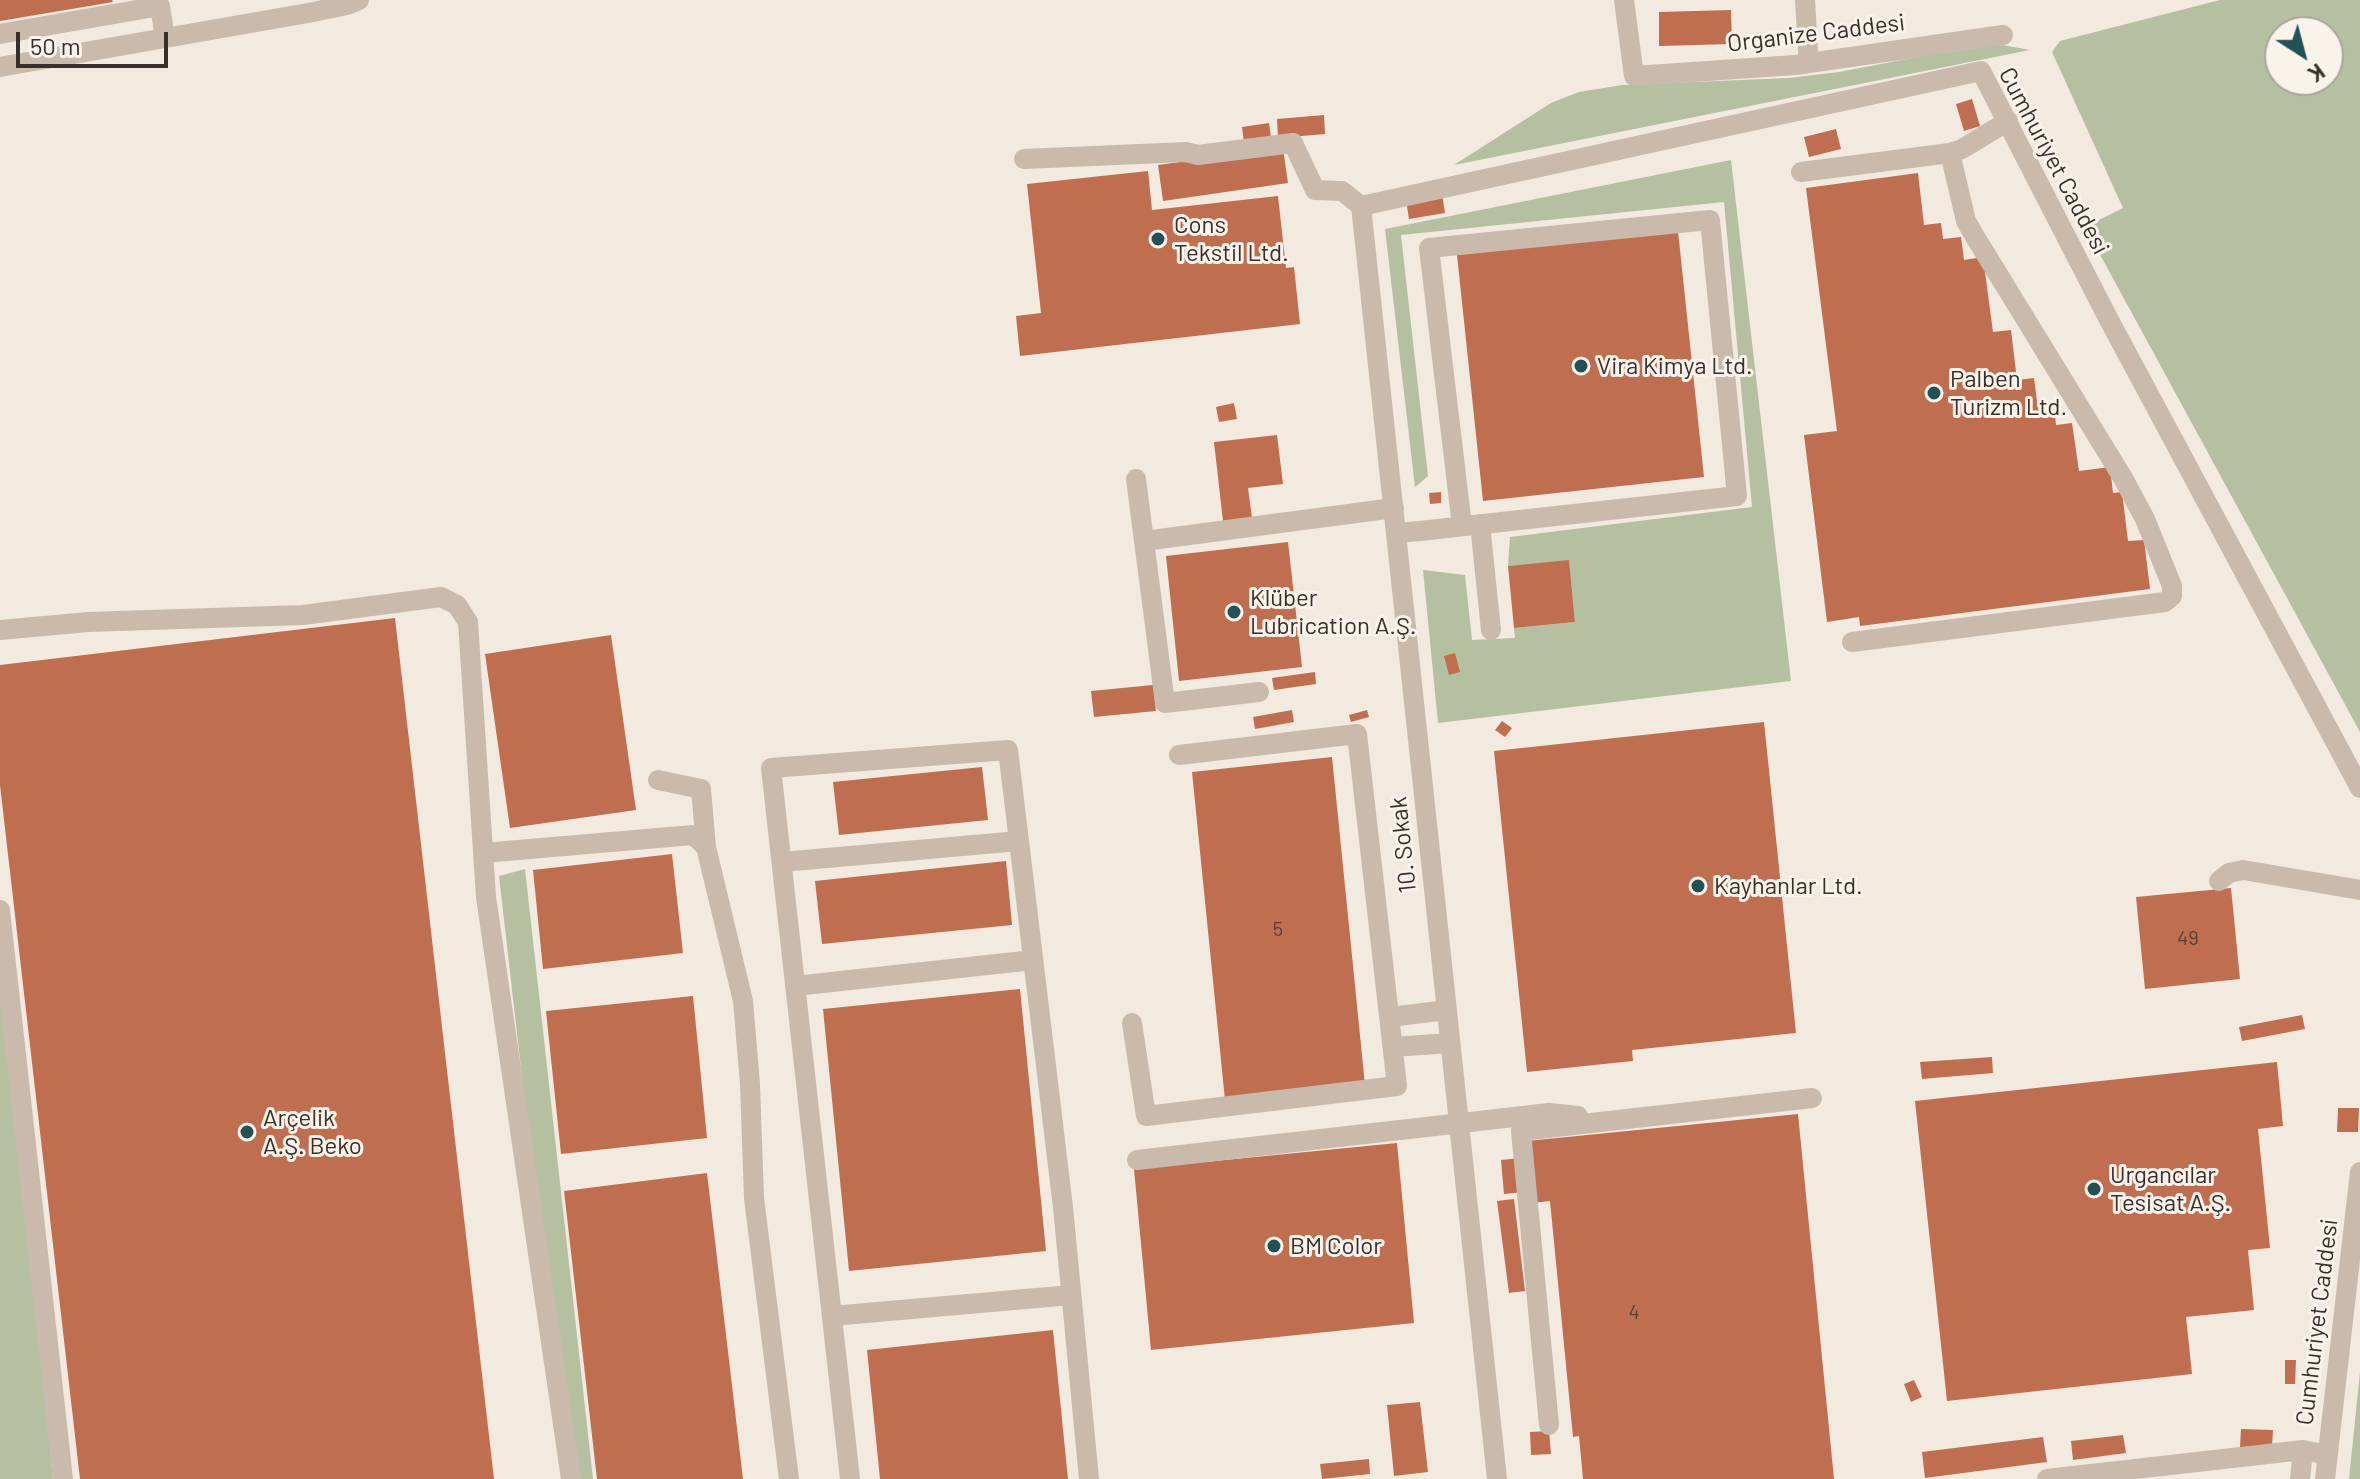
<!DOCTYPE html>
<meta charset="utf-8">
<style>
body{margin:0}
#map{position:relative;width:2360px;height:1479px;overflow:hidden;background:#f2eadf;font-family:Barlow,sans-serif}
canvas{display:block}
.north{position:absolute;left:2264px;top:16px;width:80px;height:80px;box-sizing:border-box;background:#f9f3ec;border:2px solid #aca59e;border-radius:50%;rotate:144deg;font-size:22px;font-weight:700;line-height:32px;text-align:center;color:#382f2a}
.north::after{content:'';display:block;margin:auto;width:28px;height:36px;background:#225257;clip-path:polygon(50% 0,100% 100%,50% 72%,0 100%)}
.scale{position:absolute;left:16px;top:32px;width:152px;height:36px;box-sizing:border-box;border:4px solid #382f2a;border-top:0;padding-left:10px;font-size:24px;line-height:28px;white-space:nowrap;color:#382f2a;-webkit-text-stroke:6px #f9f3ec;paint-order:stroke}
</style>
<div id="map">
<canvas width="2360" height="1479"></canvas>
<div class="north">K</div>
<div class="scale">50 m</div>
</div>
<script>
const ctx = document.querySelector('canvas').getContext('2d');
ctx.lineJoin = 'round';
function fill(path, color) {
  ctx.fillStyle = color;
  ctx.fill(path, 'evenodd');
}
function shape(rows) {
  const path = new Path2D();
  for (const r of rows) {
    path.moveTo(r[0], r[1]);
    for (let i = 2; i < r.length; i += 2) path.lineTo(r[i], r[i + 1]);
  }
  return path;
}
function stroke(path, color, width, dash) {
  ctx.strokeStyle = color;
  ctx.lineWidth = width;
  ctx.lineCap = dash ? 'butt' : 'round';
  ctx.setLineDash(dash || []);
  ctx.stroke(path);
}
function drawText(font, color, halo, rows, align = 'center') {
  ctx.font = font + ' Barlow,sans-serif';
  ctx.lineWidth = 6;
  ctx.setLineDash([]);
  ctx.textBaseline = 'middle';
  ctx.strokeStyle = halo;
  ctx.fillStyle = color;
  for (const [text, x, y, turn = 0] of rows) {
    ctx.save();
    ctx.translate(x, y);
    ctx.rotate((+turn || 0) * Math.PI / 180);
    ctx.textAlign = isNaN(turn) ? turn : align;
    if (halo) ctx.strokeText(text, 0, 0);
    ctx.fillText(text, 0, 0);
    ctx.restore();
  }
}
const green = shape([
 [2220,0,2360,0,2360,732,2085,227,2123,208,2052,52,2060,41],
 [2280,32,2328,32,2328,80,2280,80],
 [1991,43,2030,50,1454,165,1551,103,1579,92,1622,85,1789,78,1839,72],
 [1731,160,1791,681,1438,723,1423,570,1465,575,1472,640,1515,638,1514,628,1575,622,1569,561,1508,566,1510,537,1752,507,1724,202,1401,235,1428,476,1415,487,1385,229],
 [525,869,593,1479,568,1479,499,876],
 [0,947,53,1479,0,1479],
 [2360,1372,2360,1479,2349,1479]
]);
const building = shape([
 [0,0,112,0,113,2,0,21],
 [1731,10,1732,44,1659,46,1659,12],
 [1972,99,1980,126,1964,131,1956,104],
 [1324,115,1325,134,1278,138,1277,119],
 [1269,123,1271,138,1244,143,1242,127],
 [1836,129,1841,149,1809,157,1804,137],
 [1283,148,1288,183,1163,201,1158,165],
 [1148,171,1152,210,1278,196,1286,268,1294,267,1300,324,1020,356,1016,316,1041,313,1027,184],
 [1918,173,1924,225,1941,223,1943,239,1961,237,1964,260,1983,257,1993,332,2011,330,2017,380,2034,378,2038,409,2054,407,2056,425,2072,423,2079,471,2110,467,2113,493,2122,492,2128,541,2144,540,2150,589,1860,626,1859,617,1827,622,1804,435,1837,431,1806,188],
 [1442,194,1445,213,1409,219,1406,200],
 [1678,231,1704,477,1483,501,1457,255],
 [1234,403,1237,419,1219,422,1216,407],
 [1277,435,1283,484,1248,488,1252,518,1223,521,1214,442],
 [1441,492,1441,503,1430,504,1429,493],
 [1288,542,1302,667,1179,681,1166,556],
 [1569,560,1575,622,1514,628,1508,566],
 [395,618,494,1479,80,1479,0,785,0,665],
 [611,635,636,810,510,828,485,654],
 [1455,653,1460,672,1449,675,1444,656],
 [1315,672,1316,684,1274,690,1272,678],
 [1153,685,1156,711,1094,717,1091,691],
 [1292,710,1294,722,1255,729,1253,717],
 [1367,710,1369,717,1351,722,1349,715],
 [1502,721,1512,728,1505,737,1495,730],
 [1764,722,1796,1033,1632,1050,1633,1061,1527,1072,1494,751],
 [1332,757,1365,1085,1225,1100,1192,772],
 [982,767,988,820,839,835,833,782],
 [672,854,683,953,543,969,533,870],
 [1006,861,1012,925,822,944,815,881],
 [2231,888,2240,979,2145,989,2136,897],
 [1020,989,1046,1251,849,1271,823,1009],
 [693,996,707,1138,561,1154,546,1011],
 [2302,1015,2305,1029,2242,1041,2239,1027],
 [1992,1057,1993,1073,1922,1079,1920,1062],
 [2277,1062,2283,1126,2258,1129,2270,1248,2248,1250,2254,1310,2186,1317,2192,1374,1947,1401,1915,1101],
 [2338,1108,2359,1108,2358,1132,2337,1132],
 [1798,1114,1834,1479,1583,1479,1579,1436,1573,1437,1550,1201,1533,1203,1527,1141],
 [1397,1143,1414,1323,1151,1350,1134,1169],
 [1521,1158,1525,1192,1504,1194,1501,1160],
 [707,1173,743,1479,597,1479,564,1191],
 [1514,1199,1525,1291,1509,1293,1497,1201],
 [1053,1330,1068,1479,880,1479,867,1350],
 [2285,1360,2296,1360,2295,1384,2285,1384],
 [1914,1380,1922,1397,1911,1402,1904,1384],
 [1420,1402,1428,1472,1394,1476,1387,1405],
 [2241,1429,2273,1430,2272,1448,2240,1447],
 [1549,1431,1551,1454,1531,1455,1530,1432],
 [2123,1435,2126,1453,2073,1460,2071,1441],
 [2043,1437,2047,1462,1925,1478,1922,1452],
 [1369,1459,1370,1474,1322,1479,1320,1464]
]);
const minor = shape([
 [1624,0,1634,76,1795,65,2003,35],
 [1805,0,1808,51],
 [0,34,160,6,165,38],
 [0,67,308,13,347,5,359,0],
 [1024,159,1186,152,1198,155,1293,143,1315,190,1342,191,1361,206],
 [1801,172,1950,153,1962,149,2008,121],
 [1361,206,1981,71,2108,318,2360,788],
 [1361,206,1497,1479],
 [1136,479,1165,703,1259,692],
 [1480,524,1491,630],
 [1396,533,1420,531,1737,496,1710,220,1429,248,1462,526],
 [1144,541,1394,508],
 [0,630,88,622,303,615,441,597,457,605,468,622,486,897,571,1479],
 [1852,642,2165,602,2172,596,2172,586,2145,519,2123,478,1974,235,1966,221,1950,153],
 [658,780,701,789,706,847,743,1001,750,1084,754,1198,789,1479],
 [483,853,693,835,706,847],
 [782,862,1019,841],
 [2219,881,2229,873,2243,870,2360,890],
 [0,910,63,1479],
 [795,986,1033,960],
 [1390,1017,1447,1010],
 [1132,1023,1146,1116,1397,1086,1357,734,1179,755],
 [1393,1047,1450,1043],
 [1137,1160,1549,1113,1578,1116],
 [832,1316,1071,1295],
 [1549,1425,1521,1131,1812,1098],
 [850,1479,771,768,1008,750,1063,1207,1089,1479],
 [2047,1479,2303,1450,2328,1455],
 [2300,1479,2303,1450],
 [2325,1479,2360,1172]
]);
const markers = [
 [1158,239,8,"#225257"],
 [1581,366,8,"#225257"],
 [1934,393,8,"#225257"],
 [1234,612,8,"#225257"],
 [1698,886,8,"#225257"],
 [247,1132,8,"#225257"],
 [2094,1189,8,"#225257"],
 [1274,1246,8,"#225257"]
];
const numberNames = [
 ["5",1278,929],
 ["49",2188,938],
 ["4",1634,1312]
];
const streetNames = [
 ["Organize Caddesi",1816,33,-7],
 ["Cumhuriyet Caddesi",2054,161,62],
 ["10. Sokak",1403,845,-96],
 ["Cumhuriyet Caddesi",2317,1322,-83]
];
const poiNames = [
 ["Cons",1174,225],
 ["Tekstil Ltd.",1174,253],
 ["Vira Kimya Ltd.",1597,366],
 ["Palben",1950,379],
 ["Turizm Ltd.",1950,407],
 ["Klüber",1250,598],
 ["Lubrication A.Ş.",1250,626],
 ["Kayhanlar Ltd.",1714,886],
 ["Arçelik",263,1118],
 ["A.Ş. Beko",263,1146],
 ["Urgancılar",2110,1175],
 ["Tesisat A.Ş.",2110,1203],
 ["BM Color",1290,1246]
];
fill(green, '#b4c0a0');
fill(building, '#bf6f50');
stroke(minor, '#c9baac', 20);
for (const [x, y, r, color] of markers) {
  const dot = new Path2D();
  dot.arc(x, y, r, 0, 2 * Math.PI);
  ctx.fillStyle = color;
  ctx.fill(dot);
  stroke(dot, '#f9f3ec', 3);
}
drawText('20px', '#5a3f34', null, numberNames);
drawText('24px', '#382f2a', '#f9f3ec', streetNames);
drawText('24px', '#382f2a', '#f9f3ec', poiNames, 'left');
</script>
